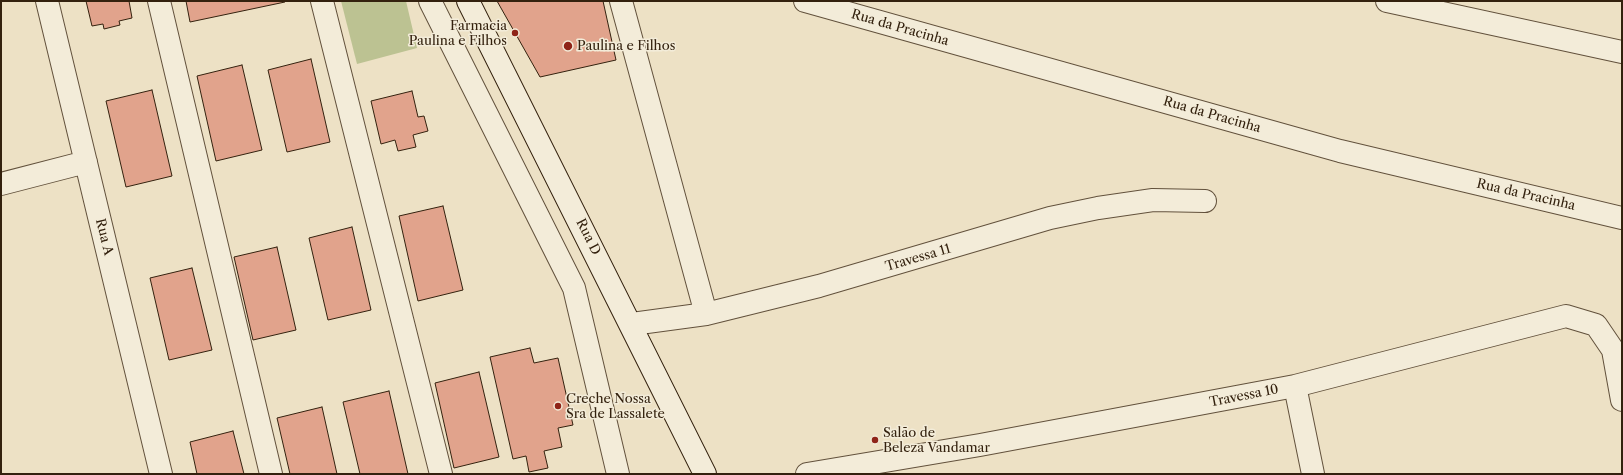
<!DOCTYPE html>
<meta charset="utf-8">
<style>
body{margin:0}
#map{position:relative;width:1623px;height:475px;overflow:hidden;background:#ede1c5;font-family:"Libre Caslon Text",serif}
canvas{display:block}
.frame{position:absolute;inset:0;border:2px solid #33210e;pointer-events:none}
</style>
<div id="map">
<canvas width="1623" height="475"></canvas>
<div class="frame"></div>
</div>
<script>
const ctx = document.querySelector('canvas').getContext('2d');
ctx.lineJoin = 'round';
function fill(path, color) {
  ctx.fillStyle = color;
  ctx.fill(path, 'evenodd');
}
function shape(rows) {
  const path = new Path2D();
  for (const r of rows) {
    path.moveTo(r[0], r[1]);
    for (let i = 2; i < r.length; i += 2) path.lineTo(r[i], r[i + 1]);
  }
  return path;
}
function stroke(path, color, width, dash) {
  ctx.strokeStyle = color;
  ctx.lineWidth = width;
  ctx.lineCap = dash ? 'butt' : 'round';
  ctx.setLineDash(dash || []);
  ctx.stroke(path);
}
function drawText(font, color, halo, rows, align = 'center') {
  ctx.font = font + ' "Libre Caslon Text",serif';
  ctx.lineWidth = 3;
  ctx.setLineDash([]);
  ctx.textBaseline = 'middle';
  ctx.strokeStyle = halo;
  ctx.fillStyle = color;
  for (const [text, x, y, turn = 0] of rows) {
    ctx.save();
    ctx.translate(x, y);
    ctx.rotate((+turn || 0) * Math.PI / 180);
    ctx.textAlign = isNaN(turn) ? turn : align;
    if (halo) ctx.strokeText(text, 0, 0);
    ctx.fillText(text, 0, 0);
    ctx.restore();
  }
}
const green = shape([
 [341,1,406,1,417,48,357,64]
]);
const building = shape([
 [86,1,129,1,132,18,119,21,120,25,104,29,103,24,92,26,86,1],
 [186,1,285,1,285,2,190,22,186,1],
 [497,1,603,1,616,60,540,77,497,1],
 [311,59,330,142,287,152,268,70,311,59],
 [242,65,262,150,216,161,197,76,242,65],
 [152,90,172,176,126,187,106,101,152,90],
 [412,91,418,117,424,116,428,131,413,135,416,147,398,151,395,140,381,144,371,101,412,91],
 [443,206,463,290,418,301,399,216,443,206],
 [352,227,371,310,328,320,309,238,352,227],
 [277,247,296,330,253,340,234,257,277,247],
 [192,268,212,350,169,360,150,278,192,268],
 [530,348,534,363,558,358,573,425,558,428,562,447,544,451,548,468,529,472,526,456,513,459,490,357,530,348],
 [479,372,499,457,454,468,435,383,479,372],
 [389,391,408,474,360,474,343,402,389,391],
 [322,407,337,474,290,474,277,418,322,407],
 [233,431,244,474,197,474,190,442,233,431]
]);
const street = shape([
 [47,1,161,474],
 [159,1,271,474],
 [322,1,441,474],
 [430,1,574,288,618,474],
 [621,1,706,314],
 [805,1,1340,151,1622,218],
 [1387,1,1622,52],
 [1,184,86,162],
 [632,324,706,314,819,286,1050,218,1098,208,1153,200,1205,201],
 [1295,386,1313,474],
 [807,474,980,445,1295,386,1566,316,1596,325,1613,350,1622,400]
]);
const secondary = shape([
 [468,1,705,474]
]);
const markers = [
 [515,33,4,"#8f2418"],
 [568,46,5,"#8f2418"],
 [558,406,4,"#8f2418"],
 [875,440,4,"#8f2418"]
];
const poiNames = [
 ["Farmacia",507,26,"right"],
 ["Paulina e Filhos",507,41,"right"],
 ["Paulina e Filhos",577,46],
 ["Creche Nossa",566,399],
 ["Sra de Lassalete",566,414],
 ["Salão de",883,433],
 ["Beleza Vandamar",883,448]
];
const streetNames = [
 ["Rua da Pracinha",900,28,16],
 ["Rua da Pracinha",1212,115,16],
 ["Rua da Pracinha",1526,195,13],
 ["Rua A",104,237,76],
 ["Rua D",588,237,63],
 ["Travessa 11",918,258,-16],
 ["Travessa 10",1244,396,-11]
];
fill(green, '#bcc292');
fill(building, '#e1a38c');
stroke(building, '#33210e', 1);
stroke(street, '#62513c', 24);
stroke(secondary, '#33210e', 24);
stroke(street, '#f3ecd9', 22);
stroke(secondary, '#f3ecd9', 22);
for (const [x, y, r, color] of markers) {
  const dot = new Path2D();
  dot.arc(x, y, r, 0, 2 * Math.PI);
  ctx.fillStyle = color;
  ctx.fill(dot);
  stroke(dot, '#f3ecd9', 1.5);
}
drawText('13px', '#33210e', '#f3ecd9', poiNames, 'left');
drawText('13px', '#33210e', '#f3ecd9', streetNames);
</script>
